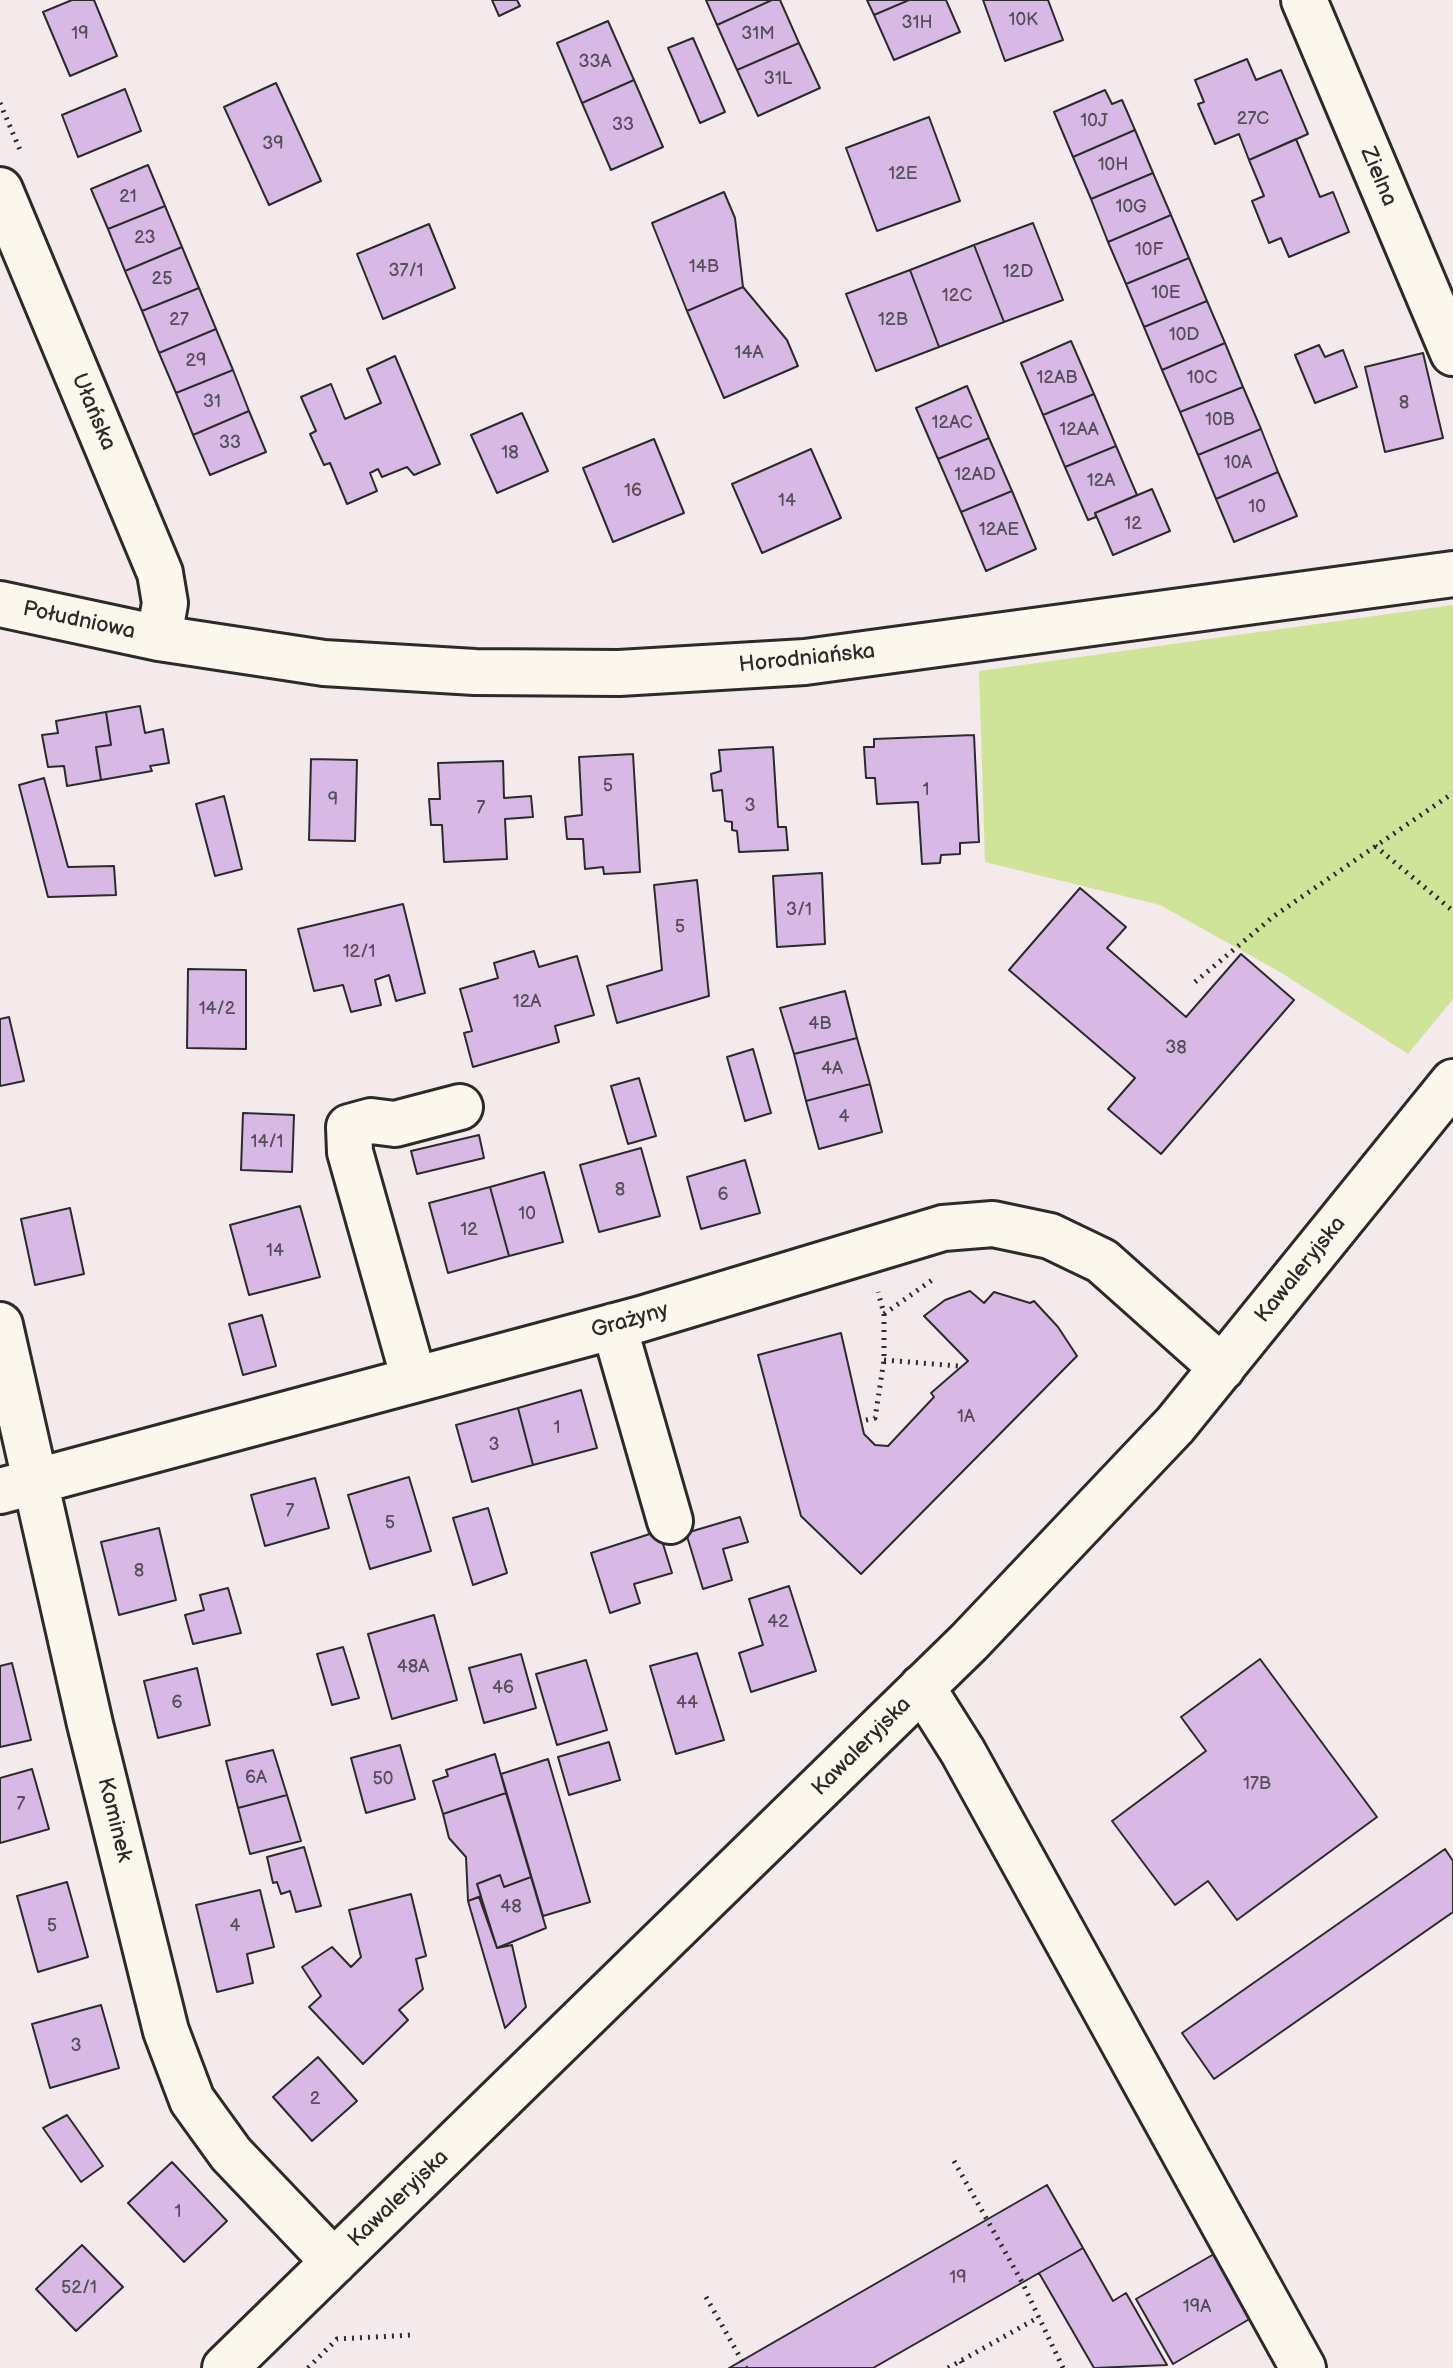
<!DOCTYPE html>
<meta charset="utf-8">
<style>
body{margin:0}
canvas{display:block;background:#f4eaeb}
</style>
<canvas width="1453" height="2368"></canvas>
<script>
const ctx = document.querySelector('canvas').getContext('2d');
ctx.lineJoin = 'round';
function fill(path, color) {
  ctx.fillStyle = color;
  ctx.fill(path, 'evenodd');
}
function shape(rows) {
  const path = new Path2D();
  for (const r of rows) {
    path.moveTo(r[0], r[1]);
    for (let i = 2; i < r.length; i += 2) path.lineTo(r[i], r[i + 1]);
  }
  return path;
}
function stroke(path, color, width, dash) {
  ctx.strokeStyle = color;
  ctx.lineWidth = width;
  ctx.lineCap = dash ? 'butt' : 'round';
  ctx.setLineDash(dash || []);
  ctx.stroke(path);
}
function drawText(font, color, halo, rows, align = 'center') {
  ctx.font = font + ' "Balsamiq Sans",sans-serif';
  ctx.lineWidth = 6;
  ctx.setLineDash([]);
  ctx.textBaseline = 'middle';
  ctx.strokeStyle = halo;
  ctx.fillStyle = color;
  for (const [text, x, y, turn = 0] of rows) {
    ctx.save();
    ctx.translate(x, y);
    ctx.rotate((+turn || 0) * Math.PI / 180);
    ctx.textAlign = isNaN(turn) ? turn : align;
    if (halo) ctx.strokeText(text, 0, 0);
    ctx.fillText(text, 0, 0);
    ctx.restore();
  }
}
const green = shape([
 [1453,605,1453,999,1408,1054,1280,972,1160,905,985,862,979,671]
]);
const building = shape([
 [72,0,94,0,117,56,70,76,43,12,72,0],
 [492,0,517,0,520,6,499,16,492,0],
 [706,0,772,0,717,25,706,0],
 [772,0,780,0,799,43,737,70,717,25,772,0],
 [867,0,909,0,874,15,867,0],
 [909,0,946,0,960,32,894,60,874,15,909,0],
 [983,0,1048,0,1063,40,1005,61,983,0],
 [608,21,634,80,582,103,557,43,608,21],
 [693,38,725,112,700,123,668,48,693,38],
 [799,43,820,88,758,116,737,70,799,43],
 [1247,59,1256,80,1281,70,1308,134,1249,160,1239,134,1215,144,1198,104,1204,102,1195,80,1247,59],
 [634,80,663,147,611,170,582,103,634,80],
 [276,83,321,181,269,205,224,107,276,83],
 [125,89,141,131,78,157,62,115,125,89],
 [1105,90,1112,104,1122,100,1135,130,1073,157,1054,112,1105,90],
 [929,117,960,201,877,231,846,148,929,117],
 [1135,130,1153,173,1091,199,1073,157,1135,130],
 [1296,139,1320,197,1333,192,1349,232,1289,257,1281,238,1269,243,1252,201,1264,196,1249,160,1296,139],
 [148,165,165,206,108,229,91,189,148,165],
 [1153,173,1171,215,1108,242,1091,199,1153,173],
 [724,192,735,218,743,287,687,311,652,223,724,192],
 [165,206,182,247,125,271,108,229,165,206],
 [1171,215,1189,258,1126,284,1108,242,1171,215],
 [1033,223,1063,300,1004,322,974,245,1033,223],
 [429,224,455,288,383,319,357,254,429,224],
 [974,245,1004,322,939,347,910,270,974,245],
 [182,247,199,288,142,311,125,271,182,247],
 [1189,258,1207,301,1144,327,1126,284,1189,258],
 [910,270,939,347,876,371,846,294,910,270],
 [743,287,787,340,798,366,724,398,687,311,743,287],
 [199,288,216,329,159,353,142,311,199,288],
 [1207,301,1225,343,1162,370,1144,327,1207,301],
 [216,329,233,370,176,393,159,353,216,329],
 [1071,341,1094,394,1043,415,1021,363,1071,341],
 [1225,343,1243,387,1180,412,1162,370,1225,343],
 [1319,345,1325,357,1343,350,1357,387,1315,403,1295,355,1319,345],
 [1423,353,1443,438,1385,452,1365,367,1423,353],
 [395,356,440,464,414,475,407,467,382,477,378,469,370,473,377,491,347,504,330,463,324,465,310,434,316,431,301,397,331,384,345,419,381,403,367,369,395,356],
 [233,370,249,411,193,435,176,393,233,370],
 [967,386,989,438,938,459,916,408,967,386],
 [1243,387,1261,429,1198,455,1180,412,1243,387],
 [1094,394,1116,446,1065,467,1043,415,1094,394],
 [249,411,266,452,210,475,193,435,249,411],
 [522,413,548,471,497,493,471,435,522,413],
 [1261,429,1278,472,1216,499,1198,455,1261,429],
 [989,438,1012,491,961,512,938,459,989,438],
 [654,439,684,513,613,542,583,468,654,439],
 [1116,446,1137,495,1095,513,1096,517,1088,520,1065,467,1116,446],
 [811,449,841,518,762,553,732,484,811,449],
 [1278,472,1297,516,1234,542,1216,499,1278,472],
 [1152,489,1170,531,1113,555,1095,513,1152,489],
 [1012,491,1036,549,986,571,961,512,1012,491],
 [140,706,145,733,163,729,169,763,150,766,152,771,101,780,96,747,111,745,106,712,140,706],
 [106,712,111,745,96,747,101,780,67,786,64,766,48,767,42,735,58,733,56,721,106,712],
 [974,735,979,842,960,843,960,854,941,855,940,863,922,864,918,802,877,804,875,778,866,778,864,747,874,747,874,739,974,735],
 [773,747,778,827,786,827,788,850,739,852,737,831,732,830,732,822,725,821,722,790,713,791,711,774,721,771,719,750,773,747],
 [633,754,640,872,604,874,603,867,585,869,583,839,567,839,565,817,582,815,579,757,633,754],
 [311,759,357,760,355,841,309,840,311,759],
 [503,761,504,798,531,796,533,817,505,819,507,859,444,862,442,825,431,825,429,799,440,799,438,763,503,761],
 [44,778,68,867,114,866,116,895,48,897,19,785,44,778],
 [224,796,242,869,215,876,196,804,224,796],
 [822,873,825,944,777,947,773,876,822,873],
 [697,880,709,996,617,1023,607,986,662,970,654,885,697,880],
 [1080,888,1126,927,1107,948,1186,1017,1241,954,1294,1000,1161,1154,1108,1109,1135,1078,1009,970,1080,888],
 [403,904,425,993,396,1001,389,975,375,980,381,1005,351,1012,343,985,314,991,298,929,403,904],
 [534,951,539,967,577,956,594,1015,555,1026,559,1042,473,1067,464,1033,472,1031,460,989,498,978,494,963,534,951],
 [188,969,246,970,246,1049,187,1048,188,969],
 [845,991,857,1038,794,1054,780,1008,845,991],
 [9,1017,24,1081,0,1086,0,1019,9,1017],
 [857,1038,870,1084,806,1101,794,1054,857,1038],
 [753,1049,771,1113,745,1121,727,1057,753,1049],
 [639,1078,656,1136,628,1144,611,1086,639,1078],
 [870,1084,882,1132,819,1149,806,1101,870,1084],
 [243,1113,294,1115,292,1172,241,1170,243,1113],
 [479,1135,484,1158,417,1174,411,1151,479,1135],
 [641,1148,660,1216,599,1232,580,1165,641,1148],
 [745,1160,760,1213,701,1229,687,1177,745,1160],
 [544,1172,563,1242,509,1256,490,1187,544,1172],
 [490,1187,509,1256,448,1273,429,1203,490,1187],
 [300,1206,320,1277,249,1295,230,1225,300,1206],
 [70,1208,84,1274,35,1285,21,1219,70,1208],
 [970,1291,984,1303,994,1292,1030,1303,1034,1301,1058,1327,1077,1356,861,1574,801,1516,758,1355,841,1333,864,1434,875,1445,888,1446,934,1397,931,1393,968,1361,924,1316,945,1300,970,1291],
 [262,1315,276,1366,243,1375,229,1324,262,1315],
 [581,1390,597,1448,533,1465,518,1408,581,1390],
 [518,1408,533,1465,472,1482,456,1425,518,1408],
 [409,1477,431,1551,370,1569,348,1495,409,1477],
 [315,1478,329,1528,265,1546,251,1495,315,1478],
 [488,1508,507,1573,473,1585,453,1518,488,1508],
 [740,1517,748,1542,723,1549,732,1580,703,1589,686,1533,740,1517],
 [159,1528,176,1600,119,1615,101,1542,159,1528],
 [659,1531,672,1573,634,1584,640,1603,610,1613,591,1553,659,1531],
 [789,1586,816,1671,751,1692,739,1653,763,1645,749,1599,789,1586],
 [228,1588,241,1633,193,1644,185,1615,204,1610,200,1595,228,1588],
 [434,1615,457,1700,392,1719,368,1634,434,1615],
 [343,1647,359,1698,332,1705,317,1654,343,1647],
 [697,1653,724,1740,676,1754,650,1666,697,1653],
 [521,1654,536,1708,484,1723,469,1668,521,1654],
 [1260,1659,1377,1817,1237,1920,1208,1881,1175,1905,1112,1821,1206,1751,1181,1717,1260,1659],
 [586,1660,607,1730,557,1745,536,1674,586,1660],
 [12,1663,31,1740,0,1747,0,1666,12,1663],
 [197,1668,210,1725,158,1738,144,1681,197,1668],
 [609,1742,620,1780,569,1795,558,1757,609,1742],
 [400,1745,415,1799,366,1813,351,1758,400,1745],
 [273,1750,287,1795,238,1808,226,1761,273,1750],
 [495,1754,506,1793,443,1814,433,1781,448,1776,446,1770,495,1754],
 [548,1759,590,1902,543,1916,501,1774,548,1759],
 [32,1769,49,1829,0,1843,0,1778,32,1769],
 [506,1793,531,1877,504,1887,500,1875,477,1884,481,1896,468,1901,466,1857,449,1838,443,1814,506,1793],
 [287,1795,301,1841,250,1854,238,1808,287,1795],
 [304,1847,321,1906,296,1912,290,1891,281,1894,277,1882,273,1883,267,1857,304,1847],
 [1445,1849,1453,1861,1453,1912,1214,2079,1182,2033,1445,1849],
 [500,1875,504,1887,531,1877,546,1928,497,1948,477,1884,500,1875],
 [67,1882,88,1957,38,1972,17,1896,67,1882],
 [260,1890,274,1947,247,1954,253,1983,217,1992,196,1905,260,1890],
 [411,1894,426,1956,416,1959,423,1989,399,2010,408,2020,363,2064,309,2007,321,1996,302,1967,332,1947,351,1967,361,1957,349,1910,411,1894],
 [479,1897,497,1948,512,1945,526,2007,505,2028,468,1901,479,1897],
 [101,2005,119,2068,50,2088,32,2024,101,2005],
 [318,2057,357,2101,312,2141,273,2097,318,2057],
 [67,2115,103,2166,81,2182,43,2128,67,2115],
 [172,2162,227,2221,184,2262,128,2203,172,2162],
 [1047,2185,1083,2248,1039,2273,873,2368,729,2368,1047,2185],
 [82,2245,123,2287,76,2331,36,2289,82,2245],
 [1083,2248,1113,2301,1126,2293,1167,2365,1094,2368,1039,2273,1083,2248],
 [1221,2250,1258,2314,1173,2364,1136,2299,1221,2250]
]);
const path = shape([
 [0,103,20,150],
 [1375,846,1453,911],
 [1195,982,1274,916,1453,793],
 [884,1314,932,1280],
 [884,1360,958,1366],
 [866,1420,875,1418,884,1360,884,1314,878,1292],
 [954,2161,1022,2282,1063,2368],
 [706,2297,746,2368],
 [961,2361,965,2368],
 [308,2368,337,2339,412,2335],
 [948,2368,1039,2317]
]);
const minor = shape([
 [1304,0,1453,353],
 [0,190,160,573,165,603,159,638],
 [0,604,159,638,324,663,475,672,619,673,805,662,1453,574],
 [0,1325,90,1724,166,2031,192,2100,231,2154,334,2262],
 [614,1326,670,1521],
 [414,1379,350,1152,349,1127,371,1121,395,1124,460,1107],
 [0,1491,641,1319,943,1228,993,1224,1050,1236,1102,1261,1222,1368],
 [922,1687,963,1752,1303,2368],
 [225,2368,969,1642,1175,1425,1453,1082]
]);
const numberNames = [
 ["10K",1023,20],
 ["31H",917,23],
 ["19",80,34],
 ["31M",758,34],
 ["33A",595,62],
 ["31L",778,79],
 ["27C",1253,119],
 ["10J",1094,121],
 ["33",623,125],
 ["39",273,144],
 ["10H",1113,165],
 ["12E",903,174],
 ["21",128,197],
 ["10G",1131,207],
 ["23",145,238],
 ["10F",1149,250],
 ["14B",704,267],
 ["37/1",406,271],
 ["12D",1018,272],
 ["25",162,279],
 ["10E",1166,293],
 ["12C",957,296],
 ["27",179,320],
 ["12B",893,320],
 ["10D",1184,335],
 ["14A",749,353],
 ["29",196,361],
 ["12AB",1057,378],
 ["10C",1202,378],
 ["31",212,402],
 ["8",1404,403],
 ["10B",1220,420],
 ["12AC",952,423],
 ["12AA",1079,430],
 ["33",230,443],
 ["18",510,453],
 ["10A",1238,463],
 ["12AD",975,475],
 ["12A",1101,481],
 ["16",633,491],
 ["14",787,501],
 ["10",1257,507],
 ["12",1133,524],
 ["12AE",999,530],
 ["5",608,786],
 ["1",926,790],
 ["9",333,800],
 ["3",750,806],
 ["7",481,808],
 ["3/1",799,910],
 ["5",680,927],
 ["12/1",359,952],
 ["12A",527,1002],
 ["14/2",217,1009],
 ["4B",820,1024],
 ["38",1176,1048],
 ["4A",832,1069],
 ["4",844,1117],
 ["14/1",267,1142],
 ["8",620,1190],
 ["6",723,1195],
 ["10",527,1214],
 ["12",469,1230],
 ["14",275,1251],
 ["1A",966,1417],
 ["1",557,1428],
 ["3",494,1445],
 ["7",290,1511],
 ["5",390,1523],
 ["8",139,1571],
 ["42",778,1622],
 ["48A",413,1667],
 ["46",503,1688],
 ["6",177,1703],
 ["44",687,1703],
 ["6A",256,1778],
 ["50",383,1779],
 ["17B",1257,1784],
 ["7",21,1804],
 ["48",511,1907],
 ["5",52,1926],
 ["4",235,1926],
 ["3",76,2046],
 ["2",315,2099],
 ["1",178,2212],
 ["19",958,2278],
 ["52/1",79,2288],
 ["19A",1197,2307]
];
const streetNames = [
 ["Zielna",1378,177,67],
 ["Ułańska",93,412,67],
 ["Południowa",79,621,12],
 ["Horodniańska",807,659,-6],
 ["Kawaleryjska",1301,1270,-51],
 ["Grażyny",630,1321,-16],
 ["Kawaleryjska",862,1747,-45],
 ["Kominek",114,1820,76],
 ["Kawaleryjska",399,2199,-44]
];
fill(green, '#cfe499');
fill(building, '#d8b8e5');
stroke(building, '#2b2b2b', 2);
stroke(minor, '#2b2b2b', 50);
stroke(path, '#2b2b2b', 5, [2, 6]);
stroke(minor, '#fbf7ec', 44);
drawText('18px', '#564e5a', null, numberNames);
drawText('22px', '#2b2b2b', '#fbf7ec', streetNames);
</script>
